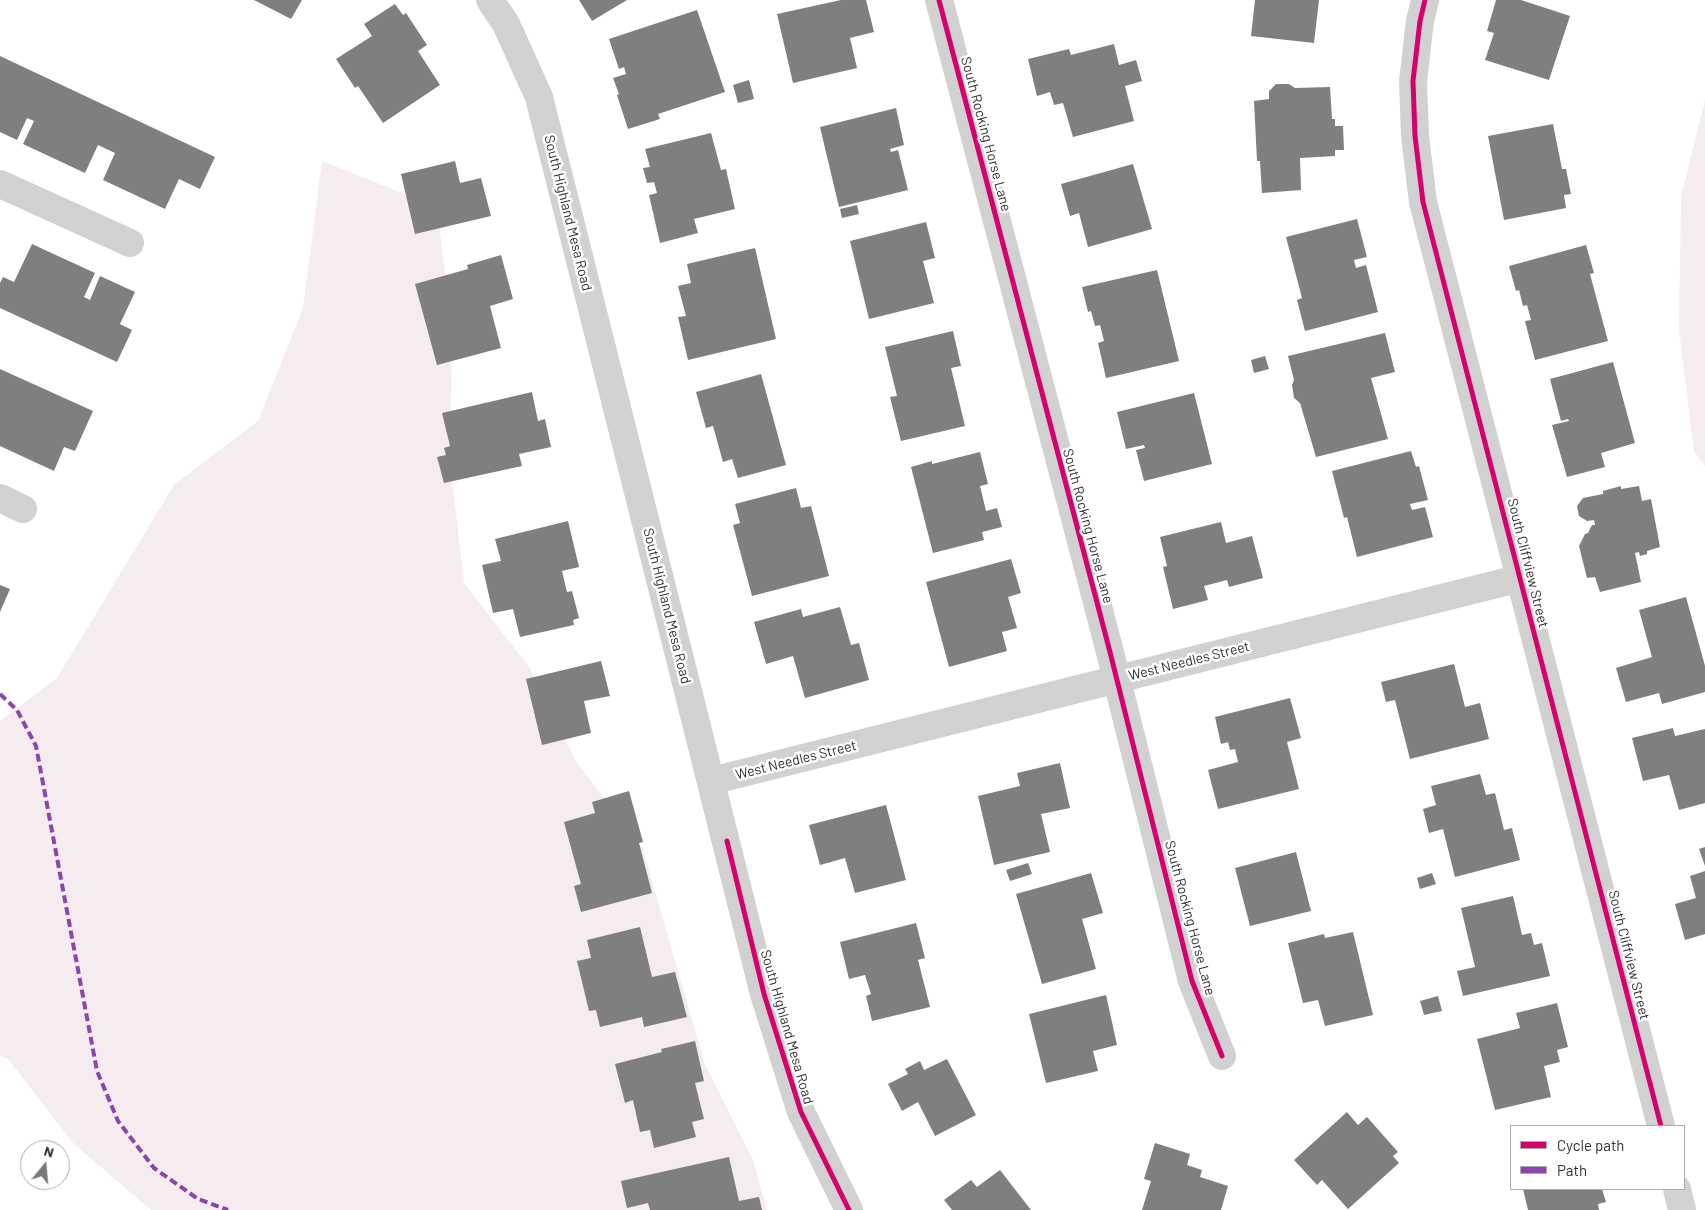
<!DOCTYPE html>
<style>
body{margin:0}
#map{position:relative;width:1705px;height:1210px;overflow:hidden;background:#fff;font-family:Barlow,sans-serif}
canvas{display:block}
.legend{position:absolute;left:1510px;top:1125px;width:175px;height:65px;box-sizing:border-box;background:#fff;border:1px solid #acacac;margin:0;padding:6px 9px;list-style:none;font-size:15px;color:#2f2f2f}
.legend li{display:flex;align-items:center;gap:10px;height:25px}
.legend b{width:25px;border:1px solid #acacac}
.north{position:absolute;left:20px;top:1140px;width:50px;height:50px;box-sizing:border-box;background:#fff;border:1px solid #acacac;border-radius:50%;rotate:17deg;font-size:14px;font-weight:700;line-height:20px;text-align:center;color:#2f2f2f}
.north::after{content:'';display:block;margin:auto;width:18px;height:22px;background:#787878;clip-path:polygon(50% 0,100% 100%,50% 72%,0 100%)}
</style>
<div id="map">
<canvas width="1705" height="1210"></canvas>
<ul class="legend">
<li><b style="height:6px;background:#d6006c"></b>Cycle path</li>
<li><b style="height:6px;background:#8e44ad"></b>Path</li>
</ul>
<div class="north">N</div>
</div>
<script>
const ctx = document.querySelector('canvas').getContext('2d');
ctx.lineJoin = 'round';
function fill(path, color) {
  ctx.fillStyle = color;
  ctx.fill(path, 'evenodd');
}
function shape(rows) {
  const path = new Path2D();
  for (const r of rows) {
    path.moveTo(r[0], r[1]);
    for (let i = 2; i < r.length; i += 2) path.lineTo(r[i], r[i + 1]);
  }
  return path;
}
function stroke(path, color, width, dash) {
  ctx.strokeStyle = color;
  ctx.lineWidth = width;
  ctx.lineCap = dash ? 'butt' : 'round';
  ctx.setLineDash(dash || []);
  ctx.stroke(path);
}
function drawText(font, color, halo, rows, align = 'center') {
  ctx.font = font + ' Barlow,sans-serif';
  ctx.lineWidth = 5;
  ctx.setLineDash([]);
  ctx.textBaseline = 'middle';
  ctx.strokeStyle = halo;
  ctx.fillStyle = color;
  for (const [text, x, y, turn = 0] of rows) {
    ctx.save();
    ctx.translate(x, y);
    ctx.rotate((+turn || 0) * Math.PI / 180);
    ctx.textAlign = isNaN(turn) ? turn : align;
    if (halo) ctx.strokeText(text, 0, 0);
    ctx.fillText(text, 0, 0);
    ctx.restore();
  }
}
const green = shape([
 [1705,100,1705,466,1694,451,1679,330,1681,196],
 [322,161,437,207,452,328,450,462,464,583,529,667,577,763,642,847,705,1064,753,1160,767,1210,151,1210,73,1143,8,1059,0,1055,0,721,57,678,174,485,258,421,303,308]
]);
const building = shape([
 [254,0,302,0,291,19],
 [579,0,627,0,592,21],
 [841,0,866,0,874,32,850,38,857,68,793,83,777,14],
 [1255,0,1319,0,1314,43,1251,36],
 [1496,0,1521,0,1570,16,1549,80,1485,60,1494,33,1487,31],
 [395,4,403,15,406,13,427,45,418,51,440,85,383,123,358,86,355,88,336,59,372,36,364,24],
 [697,10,725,92,658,114,660,119,628,129,617,95,619,94,613,78,626,74,624,67,619,69,609,39],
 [1114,44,1119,65,1136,60,1142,81,1125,86,1134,121,1073,137,1063,103,1054,105,1050,92,1037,96,1028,59,1069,49,1071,55],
 [0,56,215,157,200,189,179,179,165,209,103,180,115,153,98,145,85,173,23,144,34,121,27,118,17,140,0,132],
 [749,80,754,99,738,103,733,85],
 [1276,84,1289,84,1295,88,1330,87,1332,119,1335,119,1335,126,1343,126,1344,150,1335,150,1335,156,1300,158,1301,190,1262,193,1260,161,1257,161,1254,101,1269,99,1269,91],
 [896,108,904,145,890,149,891,152,898,150,908,190,839,207,820,127],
 [1553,124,1562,169,1566,169,1571,194,1564,195,1566,208,1504,220,1488,136],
 [711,133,721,170,726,169,735,209,694,219,698,233,660,243,649,195,657,193,654,182,647,183,643,168,650,167,645,149],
 [455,161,460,183,481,178,491,216,415,234,401,174],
 [1133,164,1152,229,1088,247,1079,213,1070,216,1061,184],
 [857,205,859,214,842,218,840,209],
 [1357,219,1367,257,1354,260,1356,268,1366,265,1378,312,1305,331,1297,300,1302,298,1286,237],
 [926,222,935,258,923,261,934,303,869,319,850,241],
 [32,244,95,273,84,297,90,300,100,276,135,292,120,324,132,330,117,362,0,308,0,283,3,277,14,282],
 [1586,245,1594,273,1590,274,1608,341,1535,360,1525,321,1531,320,1527,305,1523,306,1519,290,1516,291,1509,266],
 [755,248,776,339,688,360,678,317,686,316,678,286,691,283,687,264],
 [501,255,513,299,490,306,501,348,437,365,415,284,468,269,467,265],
 [1157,270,1179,361,1106,378,1098,343,1104,341,1100,325,1095,326,1091,311,1088,312,1082,287],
 [953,331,961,366,951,368,965,426,901,441,890,397,897,396,885,347],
 [1385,333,1395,372,1371,378,1388,439,1316,457,1300,403,1294,398,1292,385,1294,380,1288,356],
 [1265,356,1269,369,1254,373,1251,360],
 [1613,362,1635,443,1601,453,1605,467,1567,477,1552,425,1569,421,1568,419,1561,421,1550,379],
 [0,369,93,411,75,451,64,447,54,471,0,446],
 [761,374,786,465,738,478,732,459,723,462,713,426,706,428,696,392],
 [532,392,538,421,545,419,551,447,519,454,522,466,444,483,437,457,446,455,444,448,450,446,442,413],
 [1194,393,1212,464,1144,481,1136,450,1145,448,1144,445,1126,449,1117,412],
 [1411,451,1416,467,1419,466,1428,500,1410,504,1412,510,1425,507,1433,537,1357,557,1347,517,1344,518,1332,471],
 [980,452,988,484,980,486,986,511,997,508,1002,527,982,532,984,540,933,553,911,467,932,461,932,464],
 [1621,486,1621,489,1639,486,1642,501,1651,499,1660,547,1647,551,1647,554,1640,556,1639,552,1635,553,1641,582,1600,592,1595,577,1587,578,1579,546,1585,534,1588,533,1592,525,1595,525,1594,520,1587,521,1579,516,1577,506,1583,498,1603,494,1603,491],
 [796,488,801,508,811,506,829,576,752,596,733,525,740,523,735,504],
 [568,521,579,567,562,571,567,592,572,591,579,618,573,620,574,625,520,637,513,609,493,613,482,565,501,561,495,539],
 [1221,522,1226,543,1252,536,1263,578,1229,587,1227,580,1204,586,1208,600,1173,609,1163,567,1167,566,1160,537],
 [1011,559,1021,593,1008,597,1017,628,1002,632,1007,651,949,667,926,582],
 [0,585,10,589,0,612],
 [1686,597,1705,666,1705,692,1662,704,1659,693,1626,702,1616,668,1652,657,1639,610],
 [840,607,851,645,859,643,869,680,805,698,793,656,766,664,754,622,801,609,803,617],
 [601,661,610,696,584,701,591,733,542,745,526,679],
 [1454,664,1465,707,1480,703,1489,739,1410,759,1395,700,1386,702,1381,682],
 [1290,698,1301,738,1287,742,1299,789,1218,809,1208,770,1238,762,1235,749,1230,750,1228,742,1221,744,1215,717],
 [1673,728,1675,736,1705,729,1705,803,1679,810,1669,775,1643,781,1632,738],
 [1060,763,1070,808,1041,814,1050,852,994,865,978,796,1020,786,1017,773],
 [1480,774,1486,795,1495,793,1504,830,1512,828,1520,860,1455,877,1443,829,1429,833,1423,809,1436,805,1431,786],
 [629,791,643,842,639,843,652,893,581,912,574,886,581,884,564,822,595,813,592,802],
 [886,805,906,880,855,893,845,858,820,865,809,825],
 [1705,847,1705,866,1699,849],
 [1296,852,1311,911,1250,926,1235,868],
 [1028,863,1032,874,1010,881,1006,870],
 [1705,871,1705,934,1685,940,1675,904,1696,898,1690,876],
 [1091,873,1103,913,1082,919,1096,969,1042,984,1016,894],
 [1432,873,1436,884,1420,889,1417,878],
 [1513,896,1522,935,1531,933,1534,945,1542,943,1550,976,1463,996,1457,971,1475,967,1461,908],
 [916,923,925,958,918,960,930,1007,872,1021,866,996,871,994,865,975,849,979,840,942],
 [640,927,652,977,675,972,687,1017,644,1027,642,1017,600,1027,596,1010,589,1011,577,961,591,958,587,940],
 [1353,932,1373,1015,1325,1026,1318,1000,1303,1003,1288,943,1324,934,1325,938],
 [1106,995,1117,1045,1093,1051,1098,1071,1046,1083,1029,1014],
 [1438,996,1442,1011,1424,1015,1420,1001],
 [1557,1003,1568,1047,1557,1050,1560,1062,1544,1066,1551,1097,1495,1110,1477,1039,1520,1028,1516,1013],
 [695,1041,704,1081,695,1083,704,1119,692,1122,696,1137,654,1148,650,1130,640,1132,633,1100,625,1103,615,1064,662,1052,661,1049],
 [947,1059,976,1115,935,1136,918,1102,902,1111,888,1084,908,1074,905,1069,920,1061,924,1070],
 [1347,1112,1358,1125,1367,1117,1398,1152,1393,1156,1399,1163,1348,1209,1322,1180,1317,1185,1294,1160],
 [1155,1143,1190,1154,1187,1165,1202,1170,1200,1177,1228,1186,1221,1210,1142,1210,1151,1181,1144,1179],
 [729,1157,739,1201,759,1197,762,1210,650,1210,648,1203,627,1208,621,1181],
 [1000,1170,1031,1210,952,1210,944,1200,971,1180,977,1187],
 [1523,1189,1602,1189,1606,1202,1598,1204,1599,1210,1528,1210]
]);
const minor = shape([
 [490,0,506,24,539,97,764,994,801,1112,849,1210],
 [939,0,1110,652,1192,981,1222,1056],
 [1425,0,1420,21,1413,81,1415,136,1423,202,1661,1126],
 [0,184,130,243],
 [0,498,23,509],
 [711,781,1521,578],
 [1677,1189,1682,1210]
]);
const quiet = shape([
 [0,694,17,710,36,746,97,1071,118,1121,154,1168,198,1199,228,1210]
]);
const cycleway = shape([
 [939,0,1110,652,1192,981,1222,1056],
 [1425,0,1420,21,1413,81,1415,136,1423,202,1661,1126],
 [727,841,764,994,801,1112,849,1210]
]);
const streetNames = [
 ["South Rocking Horse Lane",986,134,75],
 ["South Highland Mesa Road",568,213,76],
 ["South Rocking Horse Lane",1088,526,75],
 ["South Cliffview Street",1528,563,76],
 ["South Highland Mesa Road",667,606,76],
 ["West Needles Street",1189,661,-14],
 ["West Needles Street",796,760,-14],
 ["South Rocking Horse Lane",1190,918,75],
 ["South Cliffview Street",1629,955,76],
 ["South Highland Mesa Road",787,1027,74]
];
fill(green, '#f5ecef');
fill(building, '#7f7f7f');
stroke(minor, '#d1d1d1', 28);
stroke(quiet, '#8e44ad', 4, [8, 4]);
stroke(cycleway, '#d6006c', 5);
drawText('14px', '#2f2f2f', '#fff', streetNames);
</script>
